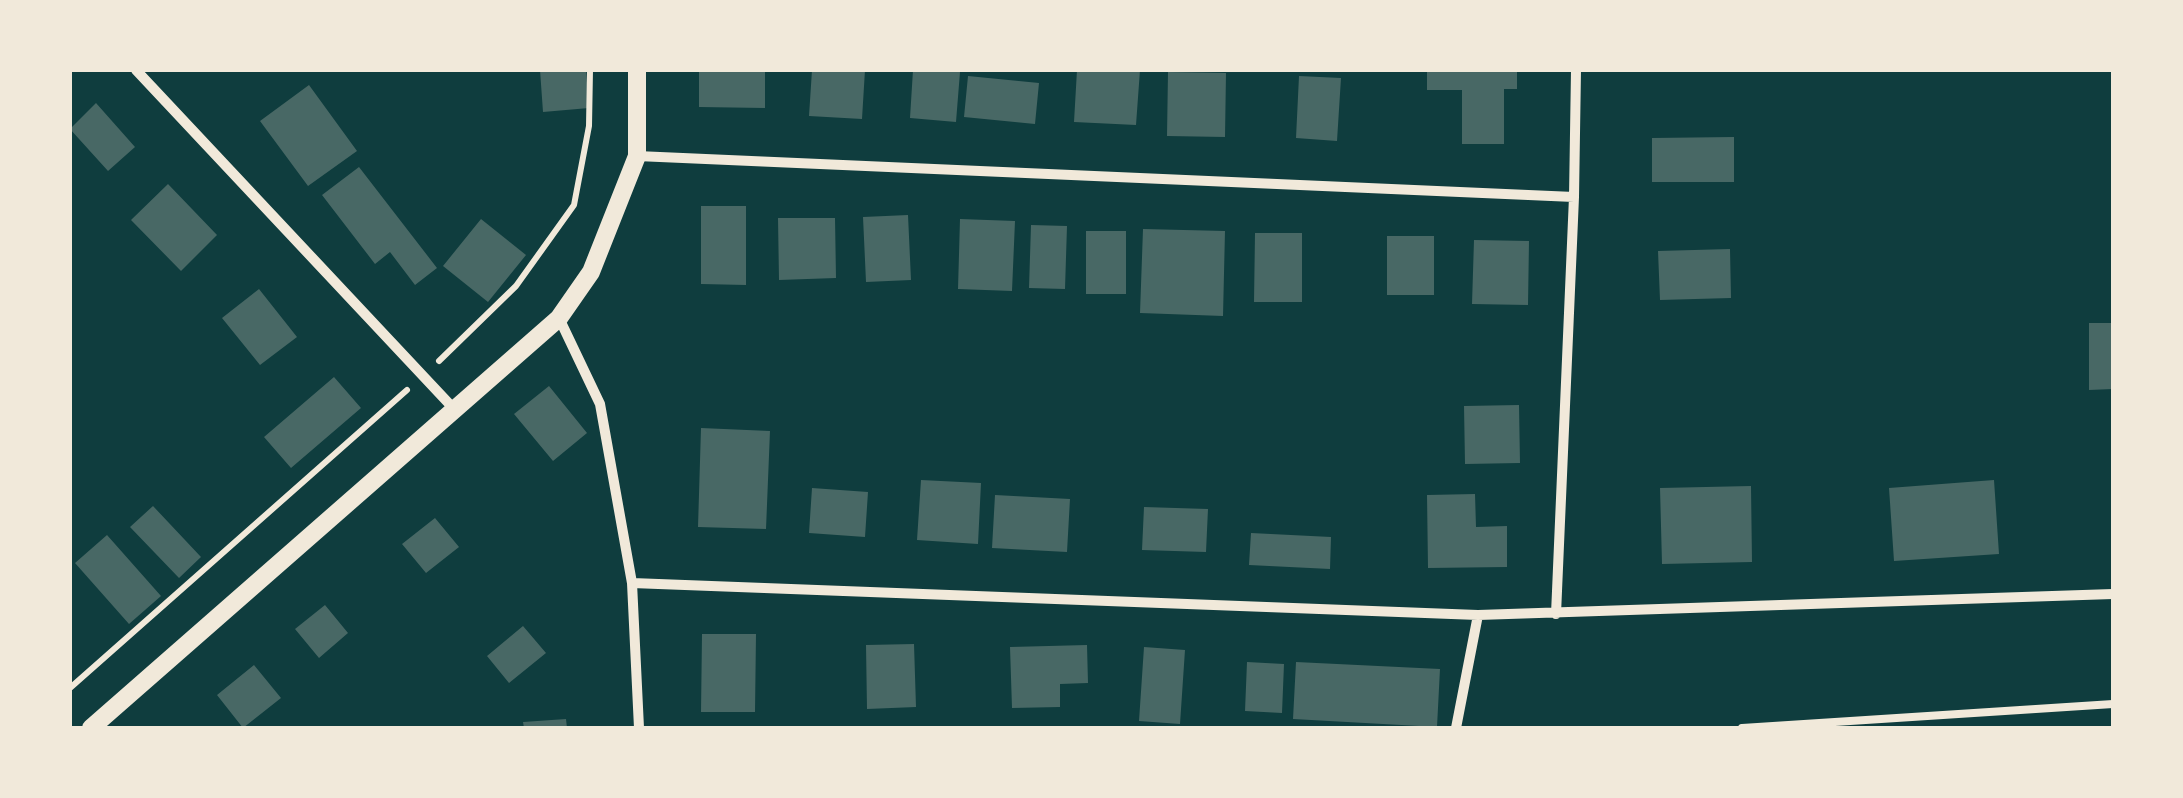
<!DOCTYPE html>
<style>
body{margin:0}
#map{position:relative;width:2183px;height:798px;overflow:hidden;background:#0f3d3e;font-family:"Alegreya Sans",sans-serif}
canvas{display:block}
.frame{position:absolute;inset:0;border:72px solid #f1e9da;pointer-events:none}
</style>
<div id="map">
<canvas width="2183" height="798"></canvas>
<div class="frame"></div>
</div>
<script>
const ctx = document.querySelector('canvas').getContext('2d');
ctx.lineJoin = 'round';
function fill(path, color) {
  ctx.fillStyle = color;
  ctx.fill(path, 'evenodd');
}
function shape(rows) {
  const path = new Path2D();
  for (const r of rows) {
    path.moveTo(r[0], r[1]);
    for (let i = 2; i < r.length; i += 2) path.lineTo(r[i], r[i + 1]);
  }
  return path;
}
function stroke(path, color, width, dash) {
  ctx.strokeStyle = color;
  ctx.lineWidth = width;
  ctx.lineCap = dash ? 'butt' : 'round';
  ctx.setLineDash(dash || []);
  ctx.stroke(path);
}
const building = shape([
 [540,70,586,70,589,108,543,112],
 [699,70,765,70,765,108,699,107],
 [812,70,865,70,862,119,809,116],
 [913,70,960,72,956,122,910,118],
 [1077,70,1140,70,1136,125,1074,122],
 [1427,70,1517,70,1517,89,1504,89,1504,144,1462,144,1462,90,1427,90],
 [1168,72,1226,73,1225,137,1167,136],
 [968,76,1039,83,1035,124,964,117],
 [1299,76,1341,78,1337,141,1296,138],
 [309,85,357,151,308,186,260,121],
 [96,103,135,147,108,171,70,129],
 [1734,137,1734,182,1652,182,1652,138],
 [359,167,437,268,415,285,390,252,375,264,322,195],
 [168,184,217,235,181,271,131,220],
 [701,206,746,206,746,285,701,284],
 [908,215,911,280,866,282,863,217],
 [778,218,835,218,836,278,779,280],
 [481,219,526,255,488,302,443,266],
 [960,219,1015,221,1012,291,958,289],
 [1031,225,1067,226,1065,289,1029,288],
 [1143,229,1225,231,1223,316,1140,313],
 [1086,231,1126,231,1126,294,1086,294],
 [1255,233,1302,233,1302,302,1254,302],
 [1387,236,1434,236,1434,295,1387,295],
 [1474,240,1529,241,1528,305,1472,304],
 [1730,249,1731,298,1660,300,1658,251],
 [259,289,297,337,260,365,222,318],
 [2089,323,2113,323,2113,389,2089,390],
 [334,377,361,408,291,468,264,437],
 [549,386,587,433,553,461,514,414],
 [1519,405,1520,463,1465,464,1464,406],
 [701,428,770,431,766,529,698,527],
 [921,480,981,483,978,544,917,540],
 [1994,480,1999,554,1894,561,1889,488],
 [1751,486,1752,562,1662,564,1660,488],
 [812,488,868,492,865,537,809,533],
 [1475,494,1476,527,1507,526,1507,567,1428,568,1427,495],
 [995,495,1070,499,1067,552,992,548],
 [153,506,201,557,179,578,130,527],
 [1144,507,1208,509,1206,552,1142,550],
 [435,518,459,547,426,573,402,544],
 [1251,533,1331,537,1330,569,1249,565],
 [107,535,161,596,129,624,75,563],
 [325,605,348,633,319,658,295,629],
 [523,626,546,653,509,683,487,656],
 [702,634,756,634,755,712,701,712],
 [914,644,916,707,867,709,866,645],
 [1087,645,1088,683,1060,684,1060,707,1012,708,1010,647],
 [1144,647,1185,650,1180,724,1139,721],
 [1247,662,1284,664,1282,713,1245,711],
 [1296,662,1440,669,1437,727,1293,719],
 [254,665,281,698,243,728,217,695],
 [566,719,567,728,524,728,523,722]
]);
const path = shape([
 [439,361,516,286,574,205,589,126,590,70],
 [70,688,407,390]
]);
const service = shape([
 [1742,728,2113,704]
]);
const minor = shape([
 [136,70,455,410],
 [637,156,1574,197],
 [559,318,600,404,632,583,639,728],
 [632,583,1478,615,2113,594],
 [1556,614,1574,197,1576,70],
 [1456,728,1478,615]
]);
const tertiary = shape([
 [91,728,559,318,591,272,637,156,637,70]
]);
fill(building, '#486865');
stroke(path, '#f1e9da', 6);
stroke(service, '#f1e9da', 8);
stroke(minor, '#f1e9da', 10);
stroke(tertiary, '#f1e9da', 18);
</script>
